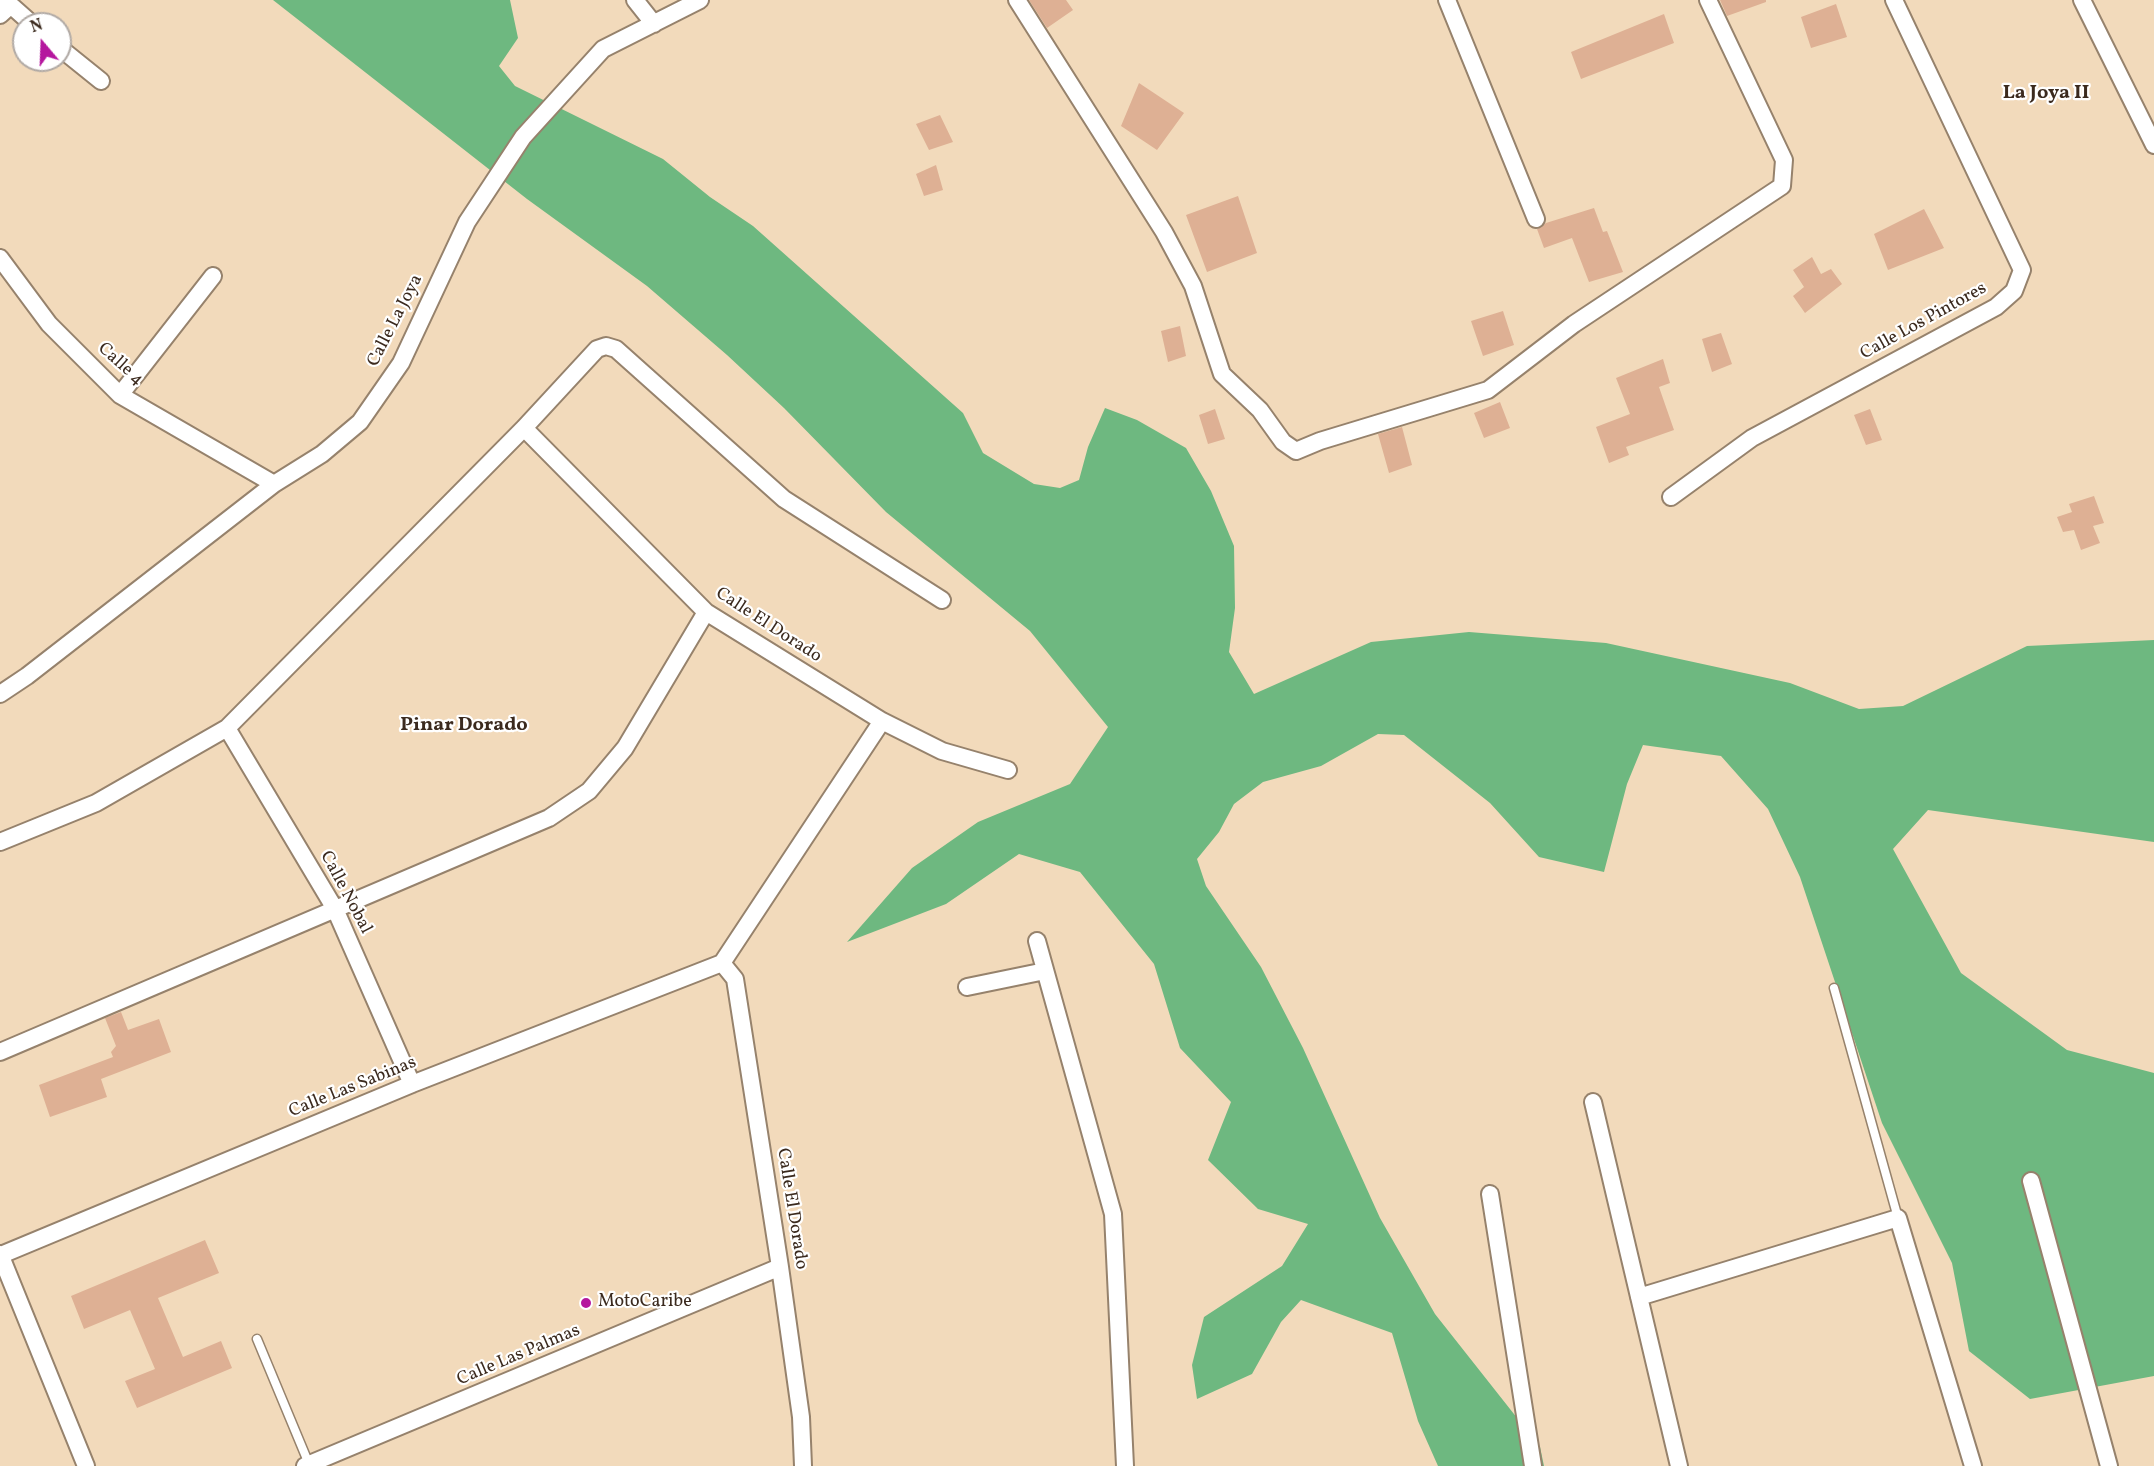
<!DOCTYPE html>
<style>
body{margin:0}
#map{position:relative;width:2154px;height:1466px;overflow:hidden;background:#f2dabb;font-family:Vollkorn,serif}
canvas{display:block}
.north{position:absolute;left:12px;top:12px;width:60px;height:60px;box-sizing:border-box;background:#fff;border:2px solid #b1aaa5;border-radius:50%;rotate:341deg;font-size:16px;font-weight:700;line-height:24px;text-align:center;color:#3b2a1e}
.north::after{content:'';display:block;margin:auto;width:21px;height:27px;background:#b5179e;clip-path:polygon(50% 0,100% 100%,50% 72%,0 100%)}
</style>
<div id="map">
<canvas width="2154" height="1466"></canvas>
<div class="north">N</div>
</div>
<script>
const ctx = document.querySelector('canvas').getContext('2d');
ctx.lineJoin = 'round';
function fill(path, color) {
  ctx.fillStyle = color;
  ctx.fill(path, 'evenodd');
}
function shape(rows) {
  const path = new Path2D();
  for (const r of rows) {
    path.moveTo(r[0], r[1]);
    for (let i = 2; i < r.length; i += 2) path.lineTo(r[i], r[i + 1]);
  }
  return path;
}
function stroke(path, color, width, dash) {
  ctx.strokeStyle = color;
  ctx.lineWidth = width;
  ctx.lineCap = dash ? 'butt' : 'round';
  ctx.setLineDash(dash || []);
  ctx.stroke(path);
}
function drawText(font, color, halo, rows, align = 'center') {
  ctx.font = font + ' Vollkorn,serif';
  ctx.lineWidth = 4.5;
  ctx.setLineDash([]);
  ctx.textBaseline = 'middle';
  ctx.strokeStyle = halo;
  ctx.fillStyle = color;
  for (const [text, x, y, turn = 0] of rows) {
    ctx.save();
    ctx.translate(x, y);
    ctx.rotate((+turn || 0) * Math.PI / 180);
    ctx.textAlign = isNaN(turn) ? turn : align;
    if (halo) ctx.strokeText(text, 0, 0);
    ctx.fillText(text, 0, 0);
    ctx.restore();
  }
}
const forest = shape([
 [273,0,510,0,518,38,499,66,515,86,663,159,710,197,753,226,963,413,983,453,1034,484,1060,488,1079,480,1088,447,1105,408,1137,420,1186,448,1211,491,1234,546,1235,608,1229,652,1254,694,1371,642,1469,632,1606,643,1790,683,1859,709,1903,706,2027,646,2154,640,2154,842,1928,810,1893,849,1961,973,2067,1050,2154,1073,2154,1376,2030,1399,1969,1351,1952,1263,1882,1123,1800,877,1768,809,1721,756,1643,745,1627,784,1604,872,1539,857,1490,803,1404,735,1378,734,1321,766,1263,782,1234,804,1219,832,1197,859,1206,886,1261,967,1303,1048,1380,1218,1435,1314,1540,1447,1544,1466,1438,1466,1418,1421,1392,1333,1301,1300,1281,1322,1252,1374,1197,1399,1192,1365,1204,1317,1282,1266,1308,1224,1258,1209,1208,1160,1231,1102,1180,1048,1154,964,1080,872,1019,854,946,904,847,942,912,868,978,822,1070,784,1108,727,1030,631,886,512,784,408,727,355,647,286,527,199]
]);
const building = shape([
 [1029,0,1066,0,1073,10,1047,28],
 [1720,0,1766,0,1766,2,1727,16],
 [1836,4,1847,37,1811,48,1801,17],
 [1664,14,1674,43,1581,79,1571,52],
 [1139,83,1184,113,1157,150,1121,126],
 [940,115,953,142,929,150,916,124],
 [936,165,943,190,924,196,916,174],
 [1238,196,1257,253,1207,272,1186,215],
 [1594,208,1603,232,1607,231,1623,272,1589,282,1572,238,1544,248,1537,229,1546,223],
 [1924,209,1944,248,1888,270,1874,234],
 [1812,257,1821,274,1831,269,1842,284,1805,313,1793,296,1804,287,1793,270],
 [1503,311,1514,345,1483,356,1471,321],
 [1180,326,1186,356,1168,362,1161,331],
 [1721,333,1732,364,1712,372,1702,339],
 [1663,359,1670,383,1659,387,1674,430,1626,447,1629,455,1609,463,1596,427,1630,414,1616,378],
 [1500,402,1510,428,1484,438,1474,413],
 [1215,409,1225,439,1208,444,1199,415],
 [1870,409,1882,440,1866,445,1854,415],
 [1402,427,1412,465,1389,473,1378,434],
 [2094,496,2104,523,2093,526,2100,543,2081,550,2074,530,2063,532,2057,517,2072,512,2069,504],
 [121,1012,128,1030,159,1019,171,1052,101,1079,107,1097,50,1117,39,1085,113,1057,111,1052,116,1046,105,1018],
 [205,1240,219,1273,158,1298,183,1357,221,1341,232,1368,137,1408,125,1381,155,1369,130,1310,84,1329,71,1296]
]);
const service = shape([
 [1834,988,1898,1218],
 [257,1339,309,1464]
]);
const minor = shape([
 [5,0,32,24],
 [635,0,654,24],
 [1017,0,1164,232,1193,286,1222,374,1260,410,1283,442,1296,451,1320,441,1488,390,1574,324,1782,186,1784,160,1708,0],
 [1447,0,1536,219],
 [2082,0,2154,145],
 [0,15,11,5],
 [60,48,101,81],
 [0,258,49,324,120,395,274,484],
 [120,395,213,276],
 [524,428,706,612,882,721,942,751,1008,770],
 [1671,497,1752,438,1996,307,2014,291,2022,270,1894,0],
 [0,694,27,676,274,484,322,454,360,422,401,363,467,222,523,137,603,49,700,0],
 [227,728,335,909,412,1084],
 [0,842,96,803,227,728,524,428,597,349,606,346,616,349,784,499,942,600],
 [1037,941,1113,1214,1125,1466],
 [722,963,735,979,780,1267,801,1417,803,1466],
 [722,963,882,721],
 [967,987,1045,971],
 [0,1052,549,818,589,791,625,748,706,612],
 [1593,1102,1679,1466],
 [2031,1181,2109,1466],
 [1490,1194,1533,1466],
 [0,1254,86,1466],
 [1,1255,412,1084,722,963],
 [1639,1297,1898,1218,1973,1466],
 [305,1466,780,1267]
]);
const markers = [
 [586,1303,6,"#b5179e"]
];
const streetNames = [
 ["Calle La Joya",396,321,-63],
 ["Calle Los Pintores",1924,322,-29],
 ["Calle 4",120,365,42],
 ["Calle El Dorado",768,626,33],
 ["Calle Nobal",345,893,62],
 ["Calle Las Sabinas",353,1088,-22],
 ["Calle El Dorado",791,1209,81],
 ["Calle Las Palmas",519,1356,-23]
];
const poiNames = [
 ["MotoCaribe",598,1303]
];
const neighbourhoodNames = [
 ["La Joya II",2046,94],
 ["Pinar Dorado",464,726]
];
fill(forest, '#6eb880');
fill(building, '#deb094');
stroke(service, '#96826c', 11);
stroke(minor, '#96826c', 20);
stroke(service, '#fff', 8);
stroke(minor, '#fff', 16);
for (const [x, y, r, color] of markers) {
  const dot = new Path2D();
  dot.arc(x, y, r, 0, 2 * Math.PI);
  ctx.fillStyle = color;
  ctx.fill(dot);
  stroke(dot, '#fff', 2);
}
drawText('18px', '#3b2a1e', '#fff', streetNames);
drawText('18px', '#3b2a1e', '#fff', poiNames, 'left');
drawText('bold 20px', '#3b2a1e', '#fff', neighbourhoodNames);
</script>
